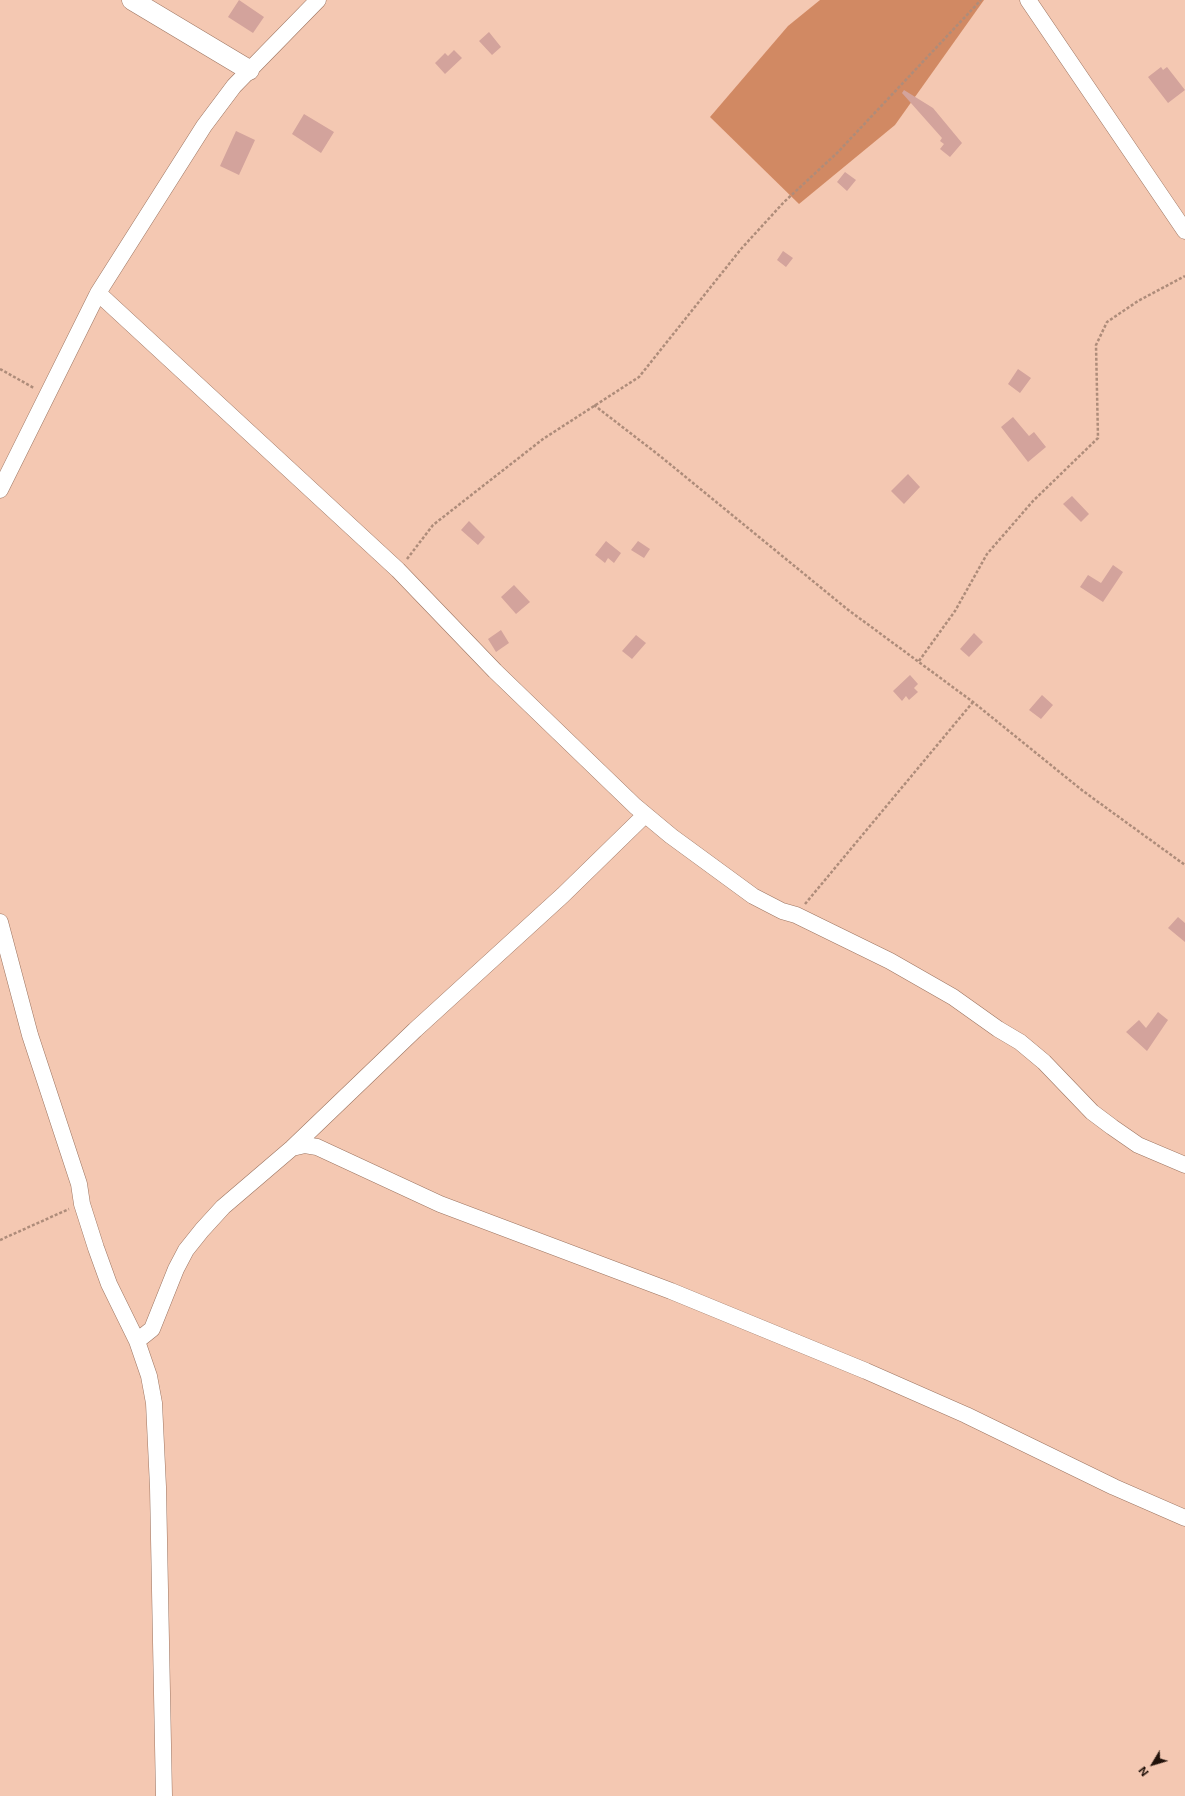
<!DOCTYPE html>
<style>
body{margin:0}
#map{position:relative;width:1185px;height:1796px;overflow:hidden;background:#f4c8b2;font-family:Inter,sans-serif}
canvas{display:block}
.north{position:absolute;left:1133px;top:1744px;width:40px;height:40px;-webkit-text-stroke:3px #f4c8b2;paint-order:stroke;rotate:232deg;font-size:11px;font-weight:700;line-height:16px;text-align:center;color:#21120a}
.north::after{content:'';display:block;margin:auto;width:14px;height:18px;background:#21120a;clip-path:polygon(50% 0,100% 100%,50% 72%,0 100%)}
</style>
<div id="map">
<canvas width="1185" height="1796"></canvas>
<div class="north">N</div>
</div>
<script>
const ctx = document.querySelector('canvas').getContext('2d');
ctx.lineJoin = 'round';
function fill(path, color) {
  ctx.fillStyle = color;
  ctx.fill(path, 'evenodd');
}
function shape(rows) {
  const path = new Path2D();
  for (const r of rows) {
    path.moveTo(r[0], r[1]);
    for (let i = 2; i < r.length; i += 2) path.lineTo(r[i], r[i + 1]);
  }
  return path;
}
function stroke(path, color, width, dash) {
  ctx.strokeStyle = color;
  ctx.lineWidth = width;
  ctx.lineCap = dash ? 'butt' : 'round';
  ctx.setLineDash(dash || []);
  ctx.stroke(path);
}
const forest = shape([
 [820,0,984,0,895,125,799,204,710,117,788,26]
]);
const building = shape([
 [239,0,264,17,253,33,228,17],
 [489,32,501,47,492,55,479,41],
 [454,50,462,58,445,74,435,63,445,53,448,56],
 [1161,67,1163,70,1167,67,1185,90,1168,103,1148,77],
 [904,90,933,108,962,143,950,157,940,149,944,144,940,141,942,138,902,93],
 [304,114,334,132,321,153,292,134],
 [236,131,255,140,239,175,220,166],
 [845,172,856,180,847,191,837,182],
 [783,251,793,258,786,267,777,260],
 [1018,369,1031,378,1020,393,1008,384],
 [1013,417,1029,436,1034,432,1046,447,1028,462,1001,427],
 [908,474,920,487,904,504,891,491],
 [1072,496,1089,514,1081,522,1063,504],
 [469,521,485,537,478,545,461,530],
 [606,541,621,553,614,563,608,558,605,563,595,555],
 [638,541,650,549,644,558,631,550],
 [1113,565,1123,572,1103,602,1080,587,1088,575,1101,583],
 [514,585,530,602,516,614,501,597],
 [501,630,509,643,496,652,488,639],
 [974,633,983,642,969,657,960,649],
 [636,635,646,643,632,659,622,651],
 [910,675,918,684,914,688,918,692,909,700,906,696,902,701,893,691],
 [1042,695,1053,705,1041,719,1029,710],
 [1178,917,1185,923,1185,942,1168,928],
 [1158,1012,1168,1020,1147,1051,1126,1032,1139,1020,1146,1028]
]);
const path = shape([
 [0,369,34,388],
 [594,405,660,456,847,609,973,702,1083,791,1185,865],
 [407,559,433,525,543,439,639,377,741,249,784,202,837,153,981,0],
 [919,661,955,611,987,554,1033,501,1098,438,1096,345,1107,322,1138,301,1185,276],
 [805,904,973,702],
 [0,1240,69,1209]
]);
const minor = shape([
 [1028,0,1185,231],
 [98,293,398,570,495,671,635,806,671,836,753,896,782,911,796,915,890,961,953,997,998,1029,1020,1042,1044,1062,1092,1112,1112,1127,1138,1145,1185,1165],
 [0,490,98,293,204,126,234,86,318,0],
 [0,922,30,1035,79,1184,82,1204,96,1248,109,1284,137,1341,149,1376,154,1403,158,1487,164,1796],
 [292,1148,305,1145,317,1147,440,1204,671,1291,866,1371,966,1415,1114,1487,1185,1518],
 [137,1341,152,1329,176,1269,186,1250,202,1230,223,1207,292,1148,415,1030,563,895,645,815]
]);
const tertiary = shape([
 [132,0,249,70]
]);
fill(forest, '#d18963');
fill(building, '#d3a39c');
stroke(minor, '#9c7460', 17);
stroke(tertiary, '#9c7460', 21);
stroke(path, '#ae8c7a', 2.5, [3, 2]);
stroke(minor, '#fff', 16);
stroke(tertiary, '#fff', 20);
</script>
